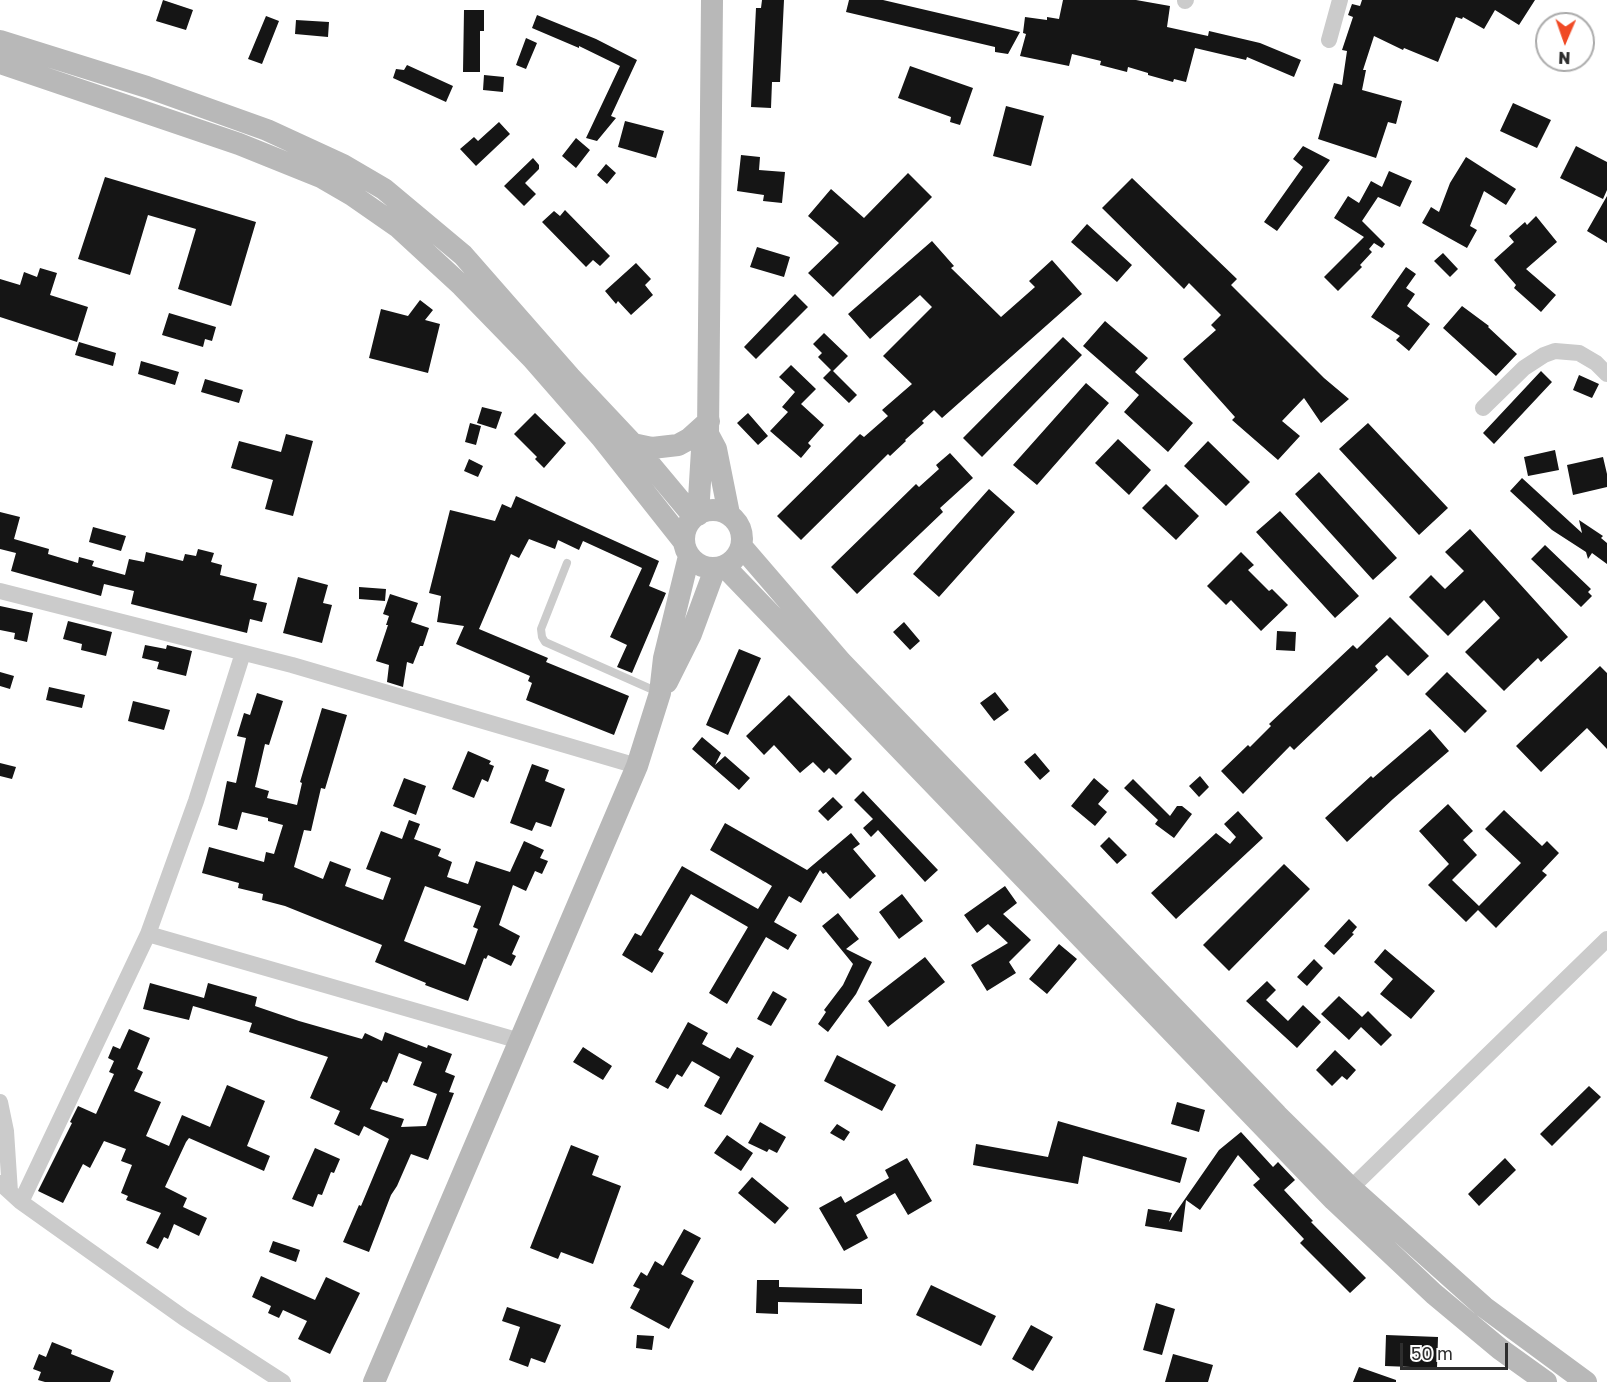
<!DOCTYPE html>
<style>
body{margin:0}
#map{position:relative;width:1607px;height:1382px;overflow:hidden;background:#fff;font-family:"Golos Text",sans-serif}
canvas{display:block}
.north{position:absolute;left:1535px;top:12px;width:60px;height:60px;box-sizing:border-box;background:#fff;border:2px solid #ababab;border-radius:50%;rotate:182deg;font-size:16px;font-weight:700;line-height:24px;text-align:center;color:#2e2e2e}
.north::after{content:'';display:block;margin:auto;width:21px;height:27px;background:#f04a25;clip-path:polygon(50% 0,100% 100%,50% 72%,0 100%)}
.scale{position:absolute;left:1400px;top:1343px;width:108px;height:27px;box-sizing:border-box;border:3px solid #2e2e2e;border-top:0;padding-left:8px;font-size:18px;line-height:21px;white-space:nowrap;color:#2e2e2e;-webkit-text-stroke:4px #fff;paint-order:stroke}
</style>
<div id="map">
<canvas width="1607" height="1382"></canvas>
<div class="north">N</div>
<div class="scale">50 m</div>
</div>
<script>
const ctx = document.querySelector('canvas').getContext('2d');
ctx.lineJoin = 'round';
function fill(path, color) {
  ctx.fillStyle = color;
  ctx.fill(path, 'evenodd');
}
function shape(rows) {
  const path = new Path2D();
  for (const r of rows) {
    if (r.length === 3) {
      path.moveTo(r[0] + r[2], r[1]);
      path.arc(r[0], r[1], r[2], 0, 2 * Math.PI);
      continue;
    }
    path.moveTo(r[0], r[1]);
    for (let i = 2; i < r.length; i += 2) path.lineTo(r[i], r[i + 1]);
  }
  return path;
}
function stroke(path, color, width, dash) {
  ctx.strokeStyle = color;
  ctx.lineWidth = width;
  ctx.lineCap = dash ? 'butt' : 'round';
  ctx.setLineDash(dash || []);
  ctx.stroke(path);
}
const building = shape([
 [163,0,193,10,186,30,156,21],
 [762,0,784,0,780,82,772,82,771,108,751,107,756,8,761,8],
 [849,0,883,0,1020,32,1008,54,995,52,995,47,846,12],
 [1063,0,1136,0,1170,6,1167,27,1208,36,1209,31,1260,43,1301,60,1294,77,1247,57,1246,60,1195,48,1186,82,1174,79,1173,82,1148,75,1148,73,1128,67,1127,72,1100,65,1101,61,1072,54,1069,66,1020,56,1026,34,1023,33,1025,17,1047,20,1047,17,1059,19],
 [1362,0,1535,0,1519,25,1495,10,1484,29,1463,17,1462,19,1456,17,1438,62,1404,48,1403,50,1374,36,1363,70,1366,70,1362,90,1402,101,1396,124,1388,122,1376,158,1318,139,1334,83,1342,85,1347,51,1342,50,1353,17,1348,15,1352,4,1360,6],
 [464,10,484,10,484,31,480,31,480,72,463,72],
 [537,15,596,39,637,60,611,116,616,118,597,141,586,138,620,66,579,46,579,48,532,28],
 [266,16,279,21,262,64,248,59],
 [296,20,329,22,328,37,295,34],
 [526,38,537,43,526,69,516,65],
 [407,65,453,86,446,102,393,78,396,69,404,70],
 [910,66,973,88,960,125,950,122,951,117,898,98],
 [484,75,504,77,503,92,483,90],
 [1513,103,1551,120,1537,148,1500,131],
 [1006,106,1044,116,1031,166,993,156],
 [625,121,664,131,656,158,618,147],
 [499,122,510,134,476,166,460,149,474,137,478,141],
 [576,138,590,150,576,168,562,156],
 [1303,146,1330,160,1277,231,1264,222,1303,167,1293,159],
 [1576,146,1607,162,1607,190,1603,199,1560,178],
 [741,155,760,157,759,170,785,172,782,203,763,201,764,195,737,191],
 [1466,157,1516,189,1506,205,1484,191,1470,226,1477,230,1467,248,1422,223,1431,207,1439,212,1450,183],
 [533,158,539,165,539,169,525,183,536,194,524,206,504,186],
 [606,164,616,173,607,184,597,175],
 [1389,171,1412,181,1400,207,1378,197,1362,221,1385,244,1382,248,1374,243,1369,249,1372,252,1360,265,1362,267,1338,291,1324,277,1364,237,1334,218,1348,196,1359,203,1371,181,1382,187],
 [908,173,932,197,833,297,808,273,839,243,808,216,831,189,864,218],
 [105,177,256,222,231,306,178,289,196,229,148,215,130,275,78,259],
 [1132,178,1237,279,1231,285,1324,378,1349,399,1321,423,1304,398,1282,421,1300,436,1278,460,1232,420,1235,417,1183,359,1216,330,1211,325,1221,315,1189,283,1184,289,1102,208],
 [1607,196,1607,243,1587,231],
 [565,210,610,256,600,266,593,260,586,267,542,222,554,211,560,216],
 [1536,216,1557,242,1526,269,1556,295,1541,312,1514,288,1516,285,1494,260,1514,242,1509,236,1525,222,1527,225],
 [1087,224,1132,265,1117,282,1071,242],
 [932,241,954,266,951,268,1001,317,1035,287,1029,281,1052,260,1082,294,942,418,934,410,922,421,924,423,905,440,906,441,890,456,888,454,801,540,777,516,860,434,864,437,888,416,882,410,912,384,883,356,932,307,920,295,870,339,848,314],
 [757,247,790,257,784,277,750,267],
 [1443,253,1458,269,1450,277,1434,261],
 [636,263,651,279,645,285,653,295,631,315,618,301,616,304,605,291],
 [1406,267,1416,274,1406,288,1415,294,1407,306,1430,324,1409,351,1396,340,1400,336,1371,317],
 [40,268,57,273,50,295,88,307,77,342,0,317,0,279,20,285,24,272,37,277],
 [795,294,808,307,756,359,744,347],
 [420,300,433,310,425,320,440,324,428,373,369,358,381,309,408,316],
 [1462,306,1489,326,1488,327,1517,354,1496,376,1443,328],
 [169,313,216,327,212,341,205,339,203,347,162,335],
 [1105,321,1148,358,1135,372,1193,423,1168,452,1124,412,1139,395,1083,346],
 [824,333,848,356,833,371,857,395,849,403,823,378,831,370,818,357,822,353,813,344],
 [1063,337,1082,355,982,457,963,438],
 [79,342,116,353,113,366,75,355],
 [141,361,179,372,175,385,138,374],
 [791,365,816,389,801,404,824,425,808,443,811,446,801,458,770,431,788,412,782,407,795,392,779,377],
 [1541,371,1552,382,1494,444,1483,433],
 [1579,375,1599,384,1592,398,1573,390],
 [205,379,243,390,239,403,201,392],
 [1086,383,1109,403,1037,485,1013,465],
 [482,407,502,412,496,429,477,423],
 [535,413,566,443,544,468,535,459,537,457,514,434],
 [748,413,768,436,758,445,737,423],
 [470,423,481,426,476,445,465,442],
 [1368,423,1448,508,1419,535,1339,449],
 [286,434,313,441,293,516,265,509,273,480,231,468,239,441,281,452],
 [1118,439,1151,470,1129,495,1095,463],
 [1208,441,1250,482,1226,506,1184,466],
 [1555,450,1559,470,1528,476,1524,457],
 [950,453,973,478,940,508,943,512,857,594,831,567,916,484,919,487,939,469,936,465],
 [1603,457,1607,474,1607,487,1573,495,1567,465],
 [469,459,483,466,478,477,464,471],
 [1319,472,1397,558,1373,580,1295,494],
 [1522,478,1582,533,1579,520,1603,536,1601,538,1607,543,1607,564,1592,553,1588,559,1586,552,1552,530,1510,491],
 [1166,484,1199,516,1176,540,1142,508],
 [989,489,1015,512,939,597,913,574],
 [516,496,659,561,649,586,666,593,632,673,617,667,627,645,610,637,642,568,583,541,579,550,558,540,555,549,529,539,519,558,511,554,479,629,548,658,546,662,629,696,614,735,526,700,532,683,528,681,530,676,456,644,464,626,437,622,441,596,429,593,450,510,495,521,502,504,511,508],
 [1280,511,1359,596,1335,618,1256,532],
 [0,512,20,517,14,539,49,549,48,554,78,563,79,557,94,561,92,566,125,575,129,559,144,562,146,552,183,561,185,554,196,556,198,549,214,553,211,562,222,565,220,575,257,584,253,600,267,603,262,622,250,619,247,633,131,604,134,591,104,584,101,596,11,571,16,553,0,549],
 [93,527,126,536,121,551,89,542],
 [1470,529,1568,637,1541,662,1538,658,1504,691,1465,652,1500,618,1484,600,1448,636,1409,597,1431,575,1445,589,1464,571,1445,552],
 [1545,545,1591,589,1588,592,1592,596,1581,607,1531,559],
 [1241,552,1254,565,1248,570,1269,591,1272,589,1288,605,1261,631,1231,600,1226,605,1207,586],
 [298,577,328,585,323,603,332,605,322,643,283,633],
 [359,587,386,589,385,601,359,599],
 [390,594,418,603,411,622,429,628,423,646,420,646,413,664,407,662,403,687,387,682,389,665,376,661,388,625,386,625,389,616,383,614],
 [0,606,33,613,27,642,14,639,15,633,0,630],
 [1390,617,1429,656,1408,676,1387,655,1375,666,1378,670,1294,750,1290,746,1243,794,1221,771,1248,745,1250,747,1271,726,1269,724,1353,645,1357,649],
 [68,621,112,632,106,656,81,650,82,644,63,639],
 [904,622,920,641,910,650,893,632],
 [1277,631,1296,632,1295,651,1276,650],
 [145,645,166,649,167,645,192,651,186,676,157,669,159,662,142,658],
 [739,649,761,658,728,735,706,725],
 [1600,666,1607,673,1607,749,1587,728,1541,772,1516,746],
 [0,672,14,676,10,689,0,686],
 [1447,672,1487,711,1465,733,1425,694],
 [49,687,85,695,82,708,46,700],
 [995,692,1009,710,994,721,980,703],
 [257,693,283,701,269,745,265,744,255,787,269,791,267,798,297,805,302,783,300,782,322,708,347,715,325,789,321,788,311,831,304,830,294,867,323,879,330,861,351,869,345,886,383,900,391,878,366,869,381,831,402,839,409,820,420,824,414,839,441,849,438,856,452,862,447,877,468,884,476,861,510,872,524,841,544,850,540,858,548,861,542,874,535,871,526,891,513,885,499,925,520,936,512,954,516,956,511,966,488,955,486,959,484,958,468,1001,425,985,426,983,375,962,382,945,285,906,262,900,263,894,238,888,239,883,202,873,209,847,264,862,266,852,274,854,283,825,268,821,268,818,242,812,237,830,218,825,227,781,236,783,246,738,237,736,244,713,250,715],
 [425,886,481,906,473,927,478,929,465,965,404,941],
 [789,695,852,759,836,775,829,768,824,773,813,762,800,773,774,745,764,755,746,736],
 [133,701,170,710,164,730,128,721],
 [1430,729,1449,751,1393,799,1347,842,1325,818,1371,776,1373,778],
 [702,737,721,753,715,765,725,756,750,778,739,790,692,749],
 [468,751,491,761,489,764,494,766,488,782,482,779,474,798,452,789],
 [1035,753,1050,771,1040,780,1024,762],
 [0,763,16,767,12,779,0,776],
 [532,764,549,770,545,781,565,789,551,827,536,822,532,831,510,823],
 [1200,776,1209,787,1199,797,1189,786],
 [404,778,426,786,416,815,393,806],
 [1094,778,1109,791,1098,804,1107,812,1095,826,1071,806],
 [1133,779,1170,816,1177,806,1182,806,1192,814,1174,838,1155,824,1158,820,1124,788],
 [863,791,938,870,925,882,878,830,871,837,863,828,873,819,854,800],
 [833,797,843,807,828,821,818,811],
 [1448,804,1473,831,1463,840,1477,855,1452,880,1479,906,1521,863,1485,829,1504,810,1542,846,1547,841,1559,853,1542,871,1547,875,1496,928,1478,910,1466,922,1428,885,1449,864,1419,831],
 [1238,811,1263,838,1176,919,1151,893,1216,833,1230,844,1236,837,1224,824],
 [725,823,807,870,851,833,860,844,853,849,876,876,850,899,826,872,823,874,820,870,801,903,789,896,774,922,797,935,788,950,766,937,727,1004,709,993,748,927,691,894,658,950,664,953,652,973,622,955,635,933,641,936,682,866,758,909,772,886,710,850],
 [1109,837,1127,855,1117,864,1100,846],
 [1284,864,1310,889,1229,971,1203,945],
 [1005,886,1017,903,1003,914,1031,940,1009,962,1016,973,987,991,971,965,1008,943,988,924,977,933,964,915],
 [902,894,923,921,899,939,879,912],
 [838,913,859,939,846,949,872,962,856,994,828,1032,818,1024,826,1012,824,1010,843,985,853,964,822,926],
 [1349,919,1357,927,1352,933,1354,934,1334,955,1324,946],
 [1059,944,1077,959,1047,994,1029,979],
 [1385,949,1435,991,1411,1019,1380,994,1393,979,1374,962],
 [925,957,945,982,888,1027,868,1001],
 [1314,959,1323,968,1307,986,1297,977],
 [1267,981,1276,990,1266,1000,1288,1021,1303,1005,1321,1022,1297,1048,1246,1001],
 [150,983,204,998,208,983,257,997,255,1006,299,1021,362,1039,365,1033,382,1041,385,1032,427,1048,428,1045,452,1054,445,1072,455,1076,449,1092,454,1093,428,1160,411,1154,397,1186,391,1195,369,1252,343,1242,359,1205,361,1206,389,1139,364,1126,359,1136,334,1124,340,1111,310,1098,328,1057,249,1032,252,1023,193,1006,189,1020,143,1009],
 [399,1053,422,1062,413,1085,437,1094,426,1126,401,1127,404,1119,370,1109,383,1081,387,1083],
 [773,991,787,999,771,1026,757,1019],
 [1339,996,1362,1017,1368,1011,1392,1035,1381,1046,1361,1027,1349,1040,1321,1014],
 [688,1022,708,1033,702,1044,730,1059,737,1047,754,1056,721,1115,704,1106,720,1077,692,1061,682,1077,677,1074,668,1089,655,1082],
 [129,1029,150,1038,137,1069,143,1072,134,1091,161,1102,146,1136,169,1146,182,1115,210,1127,227,1085,265,1101,247,1146,270,1156,264,1171,189,1138,186,1142,165,1187,187,1198,183,1207,207,1218,199,1236,174,1224,168,1239,164,1237,158,1249,146,1243,161,1213,126,1200,128,1196,121,1193,132,1165,121,1161,126,1149,104,1141,90,1168,83,1164,63,1203,38,1191,72,1123,70,1122,78,1106,96,1114,114,1074,109,1072,114,1061,108,1058,113,1046,120,1049],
 [583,1047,612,1066,603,1080,573,1062],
 [1335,1050,1356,1070,1347,1080,1342,1076,1332,1086,1316,1070],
 [837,1055,896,1085,882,1111,824,1081],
 [1589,1086,1601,1097,1552,1146,1540,1134],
 [1177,1102,1205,1110,1199,1132,1171,1124],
 [1058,1121,1187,1158,1180,1183,1083,1156,1078,1184,973,1165,976,1144,1048,1157],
 [760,1122,786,1137,777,1153,769,1149,767,1152,748,1143],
 [837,1124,850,1132,844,1141,830,1133],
 [1241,1132,1273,1167,1278,1162,1295,1180,1284,1190,1313,1221,1311,1222,1366,1278,1350,1293,1300,1243,1304,1239,1253,1185,1260,1179,1238,1155,1200,1210,1186,1200,1182,1232,1145,1226,1148,1209,1172,1213,1169,1222,1219,1150],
 [727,1135,753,1153,741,1171,714,1153],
 [571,1145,599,1156,592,1175,621,1186,593,1264,561,1252,558,1259,530,1248],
 [315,1148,340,1159,334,1173,331,1172,322,1195,318,1194,313,1207,292,1199],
 [907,1158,932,1201,908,1215,895,1193,856,1215,868,1238,844,1251,819,1208,841,1196,845,1203,889,1178,885,1170],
 [1505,1158,1516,1170,1479,1206,1468,1194],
 [752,1177,789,1208,775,1224,738,1193],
 [684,1229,701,1238,681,1274,694,1281,669,1329,630,1308,640,1289,633,1286,641,1272,647,1276,655,1261,663,1266],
 [273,1241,300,1250,296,1262,269,1252],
 [261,1276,315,1300,326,1277,360,1293,330,1354,298,1339,307,1321,283,1310,279,1318,268,1313,271,1306,252,1297],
 [757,1280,779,1280,779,1287,862,1289,862,1304,778,1302,778,1314,756,1313],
 [931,1285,996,1316,981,1346,916,1315],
 [1156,1303,1175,1309,1162,1355,1143,1350],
 [507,1307,561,1325,545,1363,531,1358,528,1367,509,1360,520,1327,502,1321],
 [1031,1325,1053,1337,1033,1371,1012,1359],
 [637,1335,654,1336,652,1350,636,1348],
 [1386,1335,1438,1337,1437,1368,1385,1366],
 [52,1342,72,1350,71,1354,114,1371,110,1382,45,1382,38,1380,41,1372,33,1369,39,1354,46,1357],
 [1173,1354,1213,1365,1208,1382,1165,1382],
 [1359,1367,1396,1380,1396,1382,1353,1382]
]);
const lane = shape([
 [567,563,541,629,542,637,545,642,660,693]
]);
const street = shape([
 [1185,1,1186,0],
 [1329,40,1340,0],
 [1483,408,1524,368,1544,355,1555,351,1579,353,1596,363,1607,374],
 [0,591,292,665,637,766],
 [148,934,520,1041],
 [0,1102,6,1131,10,1192],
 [0,1183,21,1202,184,1318,283,1382],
 [1351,1188,1607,939],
 [21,1202,148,934,196,801,243,653]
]);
const secondary = shape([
 [0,41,147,87,267,130,343,165,384,189,463,255,570,377,633,444,694,517],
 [0,63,239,144,321,177,352,195,398,227,462,286,532,358,601,437,684,542],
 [708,434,716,449,729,514],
 [633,444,652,448,678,445,689,439,709,421],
 [713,539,29],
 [698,515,702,450,708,434,712,0],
 [742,547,841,662,1277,1115,1351,1188,1484,1307,1586,1382],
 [725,567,1334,1200,1434,1294,1500,1349,1546,1382],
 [667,682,691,634,715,569],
 [374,1382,637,766,660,693,664,658,689,556]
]);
fill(building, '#151515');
stroke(lane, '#cbcbcb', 8);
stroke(street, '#cbcbcb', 16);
stroke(secondary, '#b8b8b8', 22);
</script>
